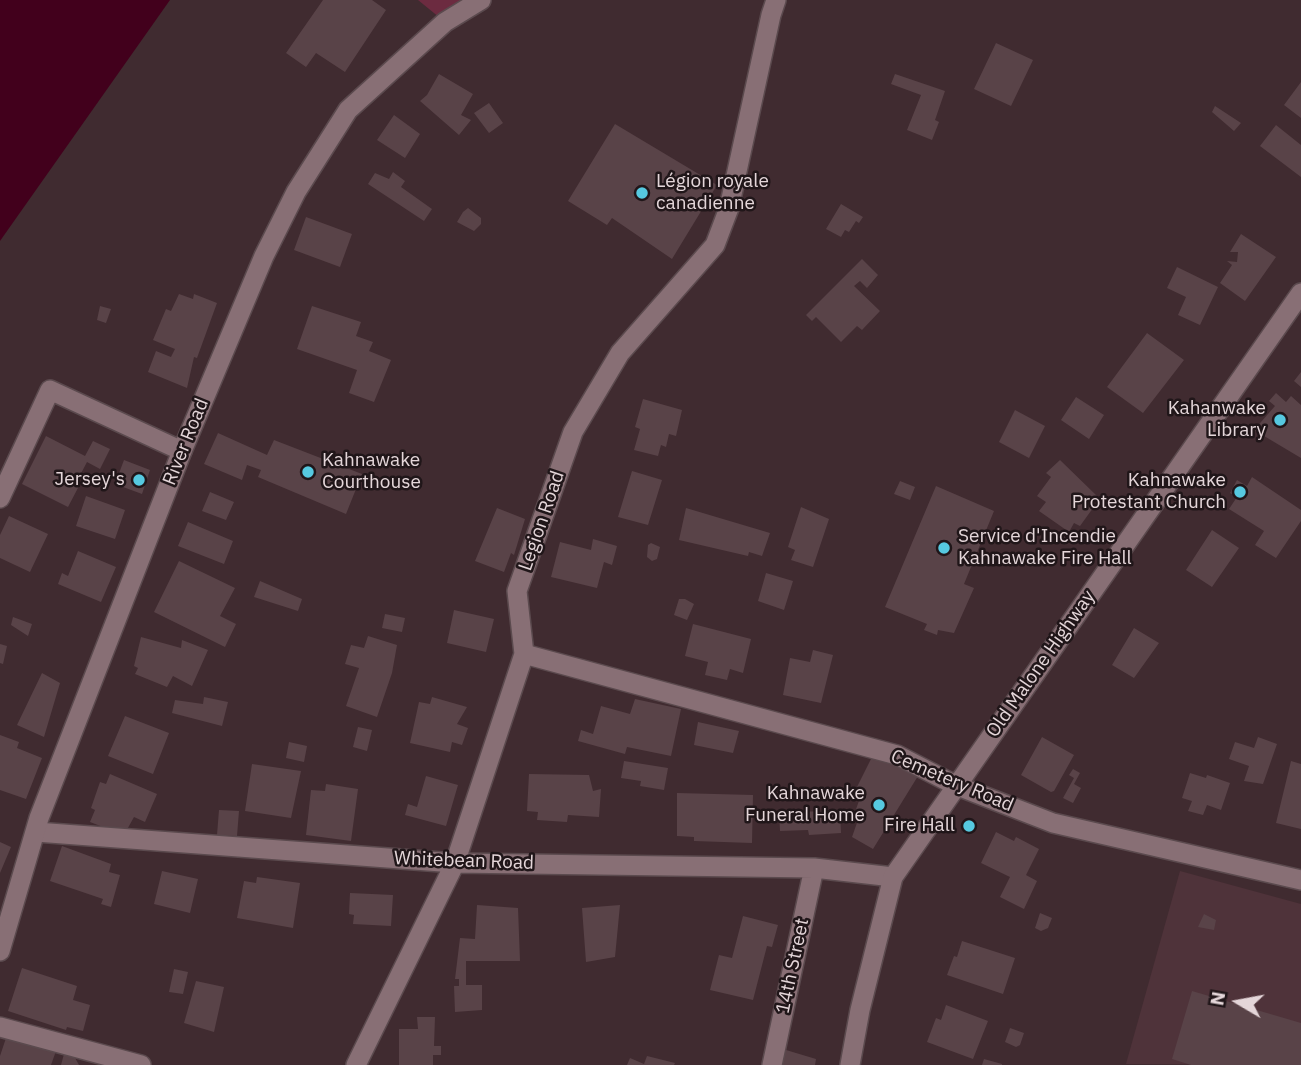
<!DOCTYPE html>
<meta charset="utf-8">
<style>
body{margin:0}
#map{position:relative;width:1301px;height:1065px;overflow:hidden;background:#402b30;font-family:"IBM Plex Sans",sans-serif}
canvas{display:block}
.north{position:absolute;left:1203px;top:967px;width:70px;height:70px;-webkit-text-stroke:5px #201619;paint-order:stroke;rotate:280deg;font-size:19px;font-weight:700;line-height:28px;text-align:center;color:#e4d6d9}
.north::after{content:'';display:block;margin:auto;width:24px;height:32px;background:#e4d6d9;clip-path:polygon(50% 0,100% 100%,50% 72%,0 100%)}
</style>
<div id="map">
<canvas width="1301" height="1065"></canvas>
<div class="north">N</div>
</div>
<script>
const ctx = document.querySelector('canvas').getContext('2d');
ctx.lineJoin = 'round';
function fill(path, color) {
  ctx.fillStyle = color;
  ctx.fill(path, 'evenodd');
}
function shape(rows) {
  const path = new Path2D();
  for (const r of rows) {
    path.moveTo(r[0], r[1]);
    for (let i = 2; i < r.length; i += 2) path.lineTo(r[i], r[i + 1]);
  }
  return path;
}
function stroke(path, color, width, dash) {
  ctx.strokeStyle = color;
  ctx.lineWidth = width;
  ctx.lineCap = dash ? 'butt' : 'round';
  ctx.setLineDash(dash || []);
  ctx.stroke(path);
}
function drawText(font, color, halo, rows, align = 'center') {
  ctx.font = font + ' "IBM Plex Sans",sans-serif';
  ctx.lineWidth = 5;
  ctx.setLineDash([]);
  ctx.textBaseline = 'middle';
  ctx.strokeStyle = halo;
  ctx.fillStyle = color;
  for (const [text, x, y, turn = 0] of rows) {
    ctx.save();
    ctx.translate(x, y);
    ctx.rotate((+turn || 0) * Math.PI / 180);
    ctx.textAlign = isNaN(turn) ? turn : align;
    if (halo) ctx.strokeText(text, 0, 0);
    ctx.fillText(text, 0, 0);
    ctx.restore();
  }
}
const built = shape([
 [1180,871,1301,904,1301,1065,1126,1064]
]);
const green = shape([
 [418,0,481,0,445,22]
]);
const water = shape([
 [0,0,170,0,0,241]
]);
const building = shape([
 [323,0,372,0,386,10,345,72,316,53,306,67,286,53],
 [996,43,1033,60,1011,106,974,89],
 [439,74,473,94,461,115,471,120,459,135,420,101,427,95],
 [895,74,945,91,935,120,939,122,932,140,907,130,921,95,891,84],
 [1301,82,1301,118,1284,105],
 [489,103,503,123,489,133,474,113],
 [1215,106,1241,123,1234,131,1212,112],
 [394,115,420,134,405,158,377,140],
 [615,124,717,185,672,259,612,218,607,225,568,201],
 [1276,125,1301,145,1301,177,1260,146],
 [393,172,405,181,401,187,432,209,424,221,368,184,375,173,389,179],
 [841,204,863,217,859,223,856,221,849,232,845,230,841,237,826,229],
 [468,208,481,218,481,224,474,231,457,222,463,212],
 [306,217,352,234,340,267,294,250],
 [1241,234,1276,257,1245,301,1220,283,1232,265,1227,261,1237,262,1238,252,1230,252],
 [862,259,878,275,867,288,860,281,854,286,880,311,862,330,857,326,841,342,816,317,812,321,806,315],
 [1177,267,1218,287,1200,325,1178,315,1186,297,1167,288],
 [179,294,193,299,194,294,217,303,197,358,194,357,187,388,148,372,156,351,171,357,175,349,153,340,166,309,171,311],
 [100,306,111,309,106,323,97,320],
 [312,306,361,322,356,336,373,342,369,351,391,360,374,402,349,393,357,370,297,349],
 [1147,333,1184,360,1143,413,1107,387],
 [1301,372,1301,387,1294,381],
 [1276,393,1286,402,1291,396,1301,405,1301,458,1254,430,1275,406,1269,401],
 [1076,397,1104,415,1089,439,1061,420],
 [643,399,682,410,676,436,669,434,666,447,661,445,658,456,634,450,640,429,635,427],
 [1015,410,1045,426,1029,458,999,442],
 [218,433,267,455,274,440,362,474,346,514,258,477,261,470,247,465,242,480,204,464],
 [46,436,85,456,93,441,110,449,100,469,87,462,75,485,79,486,68,507,22,484],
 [124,460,150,470,142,494,115,484],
 [1060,460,1097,496,1089,504,1093,508,1080,526,1074,523,1069,532,1039,511,1046,502,1037,496,1051,477,1046,473],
 [632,471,662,480,648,525,618,517],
 [1252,477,1301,510,1301,521,1276,558,1255,545,1264,531,1229,509,1237,497,1230,493,1237,480,1247,486],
 [900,481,915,487,910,500,894,494],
 [936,486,994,511,964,584,974,588,954,633,938,630,937,635,924,630,927,624,885,607],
 [210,492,234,502,226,520,202,511],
 [86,496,125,510,115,539,76,526],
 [801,507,829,519,813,567,791,560,795,550,788,547],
 [497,508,525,519,514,555,511,553,504,572,475,561],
 [686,508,770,533,762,556,749,552,748,556,679,540],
 [9,516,48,534,30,572,0,558,0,535],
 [188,522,233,541,224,564,178,546],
 [1212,530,1239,548,1212,587,1186,570],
 [593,539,617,546,612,565,604,562,597,588,551,577,560,542,591,550],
 [651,543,660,547,657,559,652,561,647,557,648,545],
 [78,551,116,567,101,602,58,584,62,573,68,576],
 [179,561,235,588,220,616,236,624,225,647,154,612],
 [766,573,793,581,784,610,758,601],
 [260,581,302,599,298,611,254,597],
 [679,599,685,599,694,604,687,620,674,615],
 [454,610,494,619,486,652,447,643],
 [385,614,405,618,402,632,382,628],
 [13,617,32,624,28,636,11,625],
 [693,624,751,639,743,673,730,669,727,680,705,675,708,662,685,656],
 [1134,628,1159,643,1134,678,1112,665],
 [368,636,397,645,392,673,377,717,346,706,359,668,345,664,351,645,364,648],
 [141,637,181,648,182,640,208,650,192,686,173,676,167,687,135,674,138,668,134,666],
 [0,644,7,646,3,664,0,663],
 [813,650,833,655,821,703,783,695,790,658,810,662],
 [42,673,60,683,44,737,17,725],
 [204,697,228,702,222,726,172,713,175,700,203,704],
 [432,697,467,707,457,724,468,728,462,745,452,742,450,752,410,743,419,702,430,704],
 [635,699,681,709,671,756,627,747,625,754,578,741,581,730,593,734,601,706,630,714],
 [125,716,169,733,153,774,108,756],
 [698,722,739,731,733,753,694,745],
 [358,727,372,730,367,751,353,747],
 [0,735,19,742,17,748,42,758,26,799,0,790],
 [1042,737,1074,755,1054,791,1051,792,1021,775],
 [1258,737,1277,744,1263,784,1244,781,1249,766,1229,759,1235,742,1254,748],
 [289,742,307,746,304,762,286,758],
 [875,751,918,776,873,849,852,837,859,817,854,815,861,795,854,793],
 [624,761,668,768,664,790,640,786,641,781,621,778],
 [1291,761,1301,764,1301,829,1276,823],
 [252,764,301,771,291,818,245,811],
 [1073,769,1080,773,1074,784,1081,788,1073,803,1063,798,1074,778,1069,775],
 [1190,773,1206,778,1207,775,1230,783,1221,810,1207,805,1203,815,1188,811,1192,801,1182,798],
 [110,774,157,794,145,822,134,817,124,835,90,822,95,810,91,808,100,782,106,784],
 [529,774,589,775,593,791,601,789,599,817,568,815,567,822,537,820,538,812,527,811],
 [426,776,458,785,446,826,405,815,408,804,417,807],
 [326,784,358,789,351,841,306,835,311,790,325,791],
 [677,793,753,795,752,843,694,841,694,837,677,836],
 [219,810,239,811,237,836,217,835],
 [840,811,841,833,809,835,808,830,780,831,779,812],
 [996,832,1014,841,1016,837,1039,849,1026,875,1037,881,1024,909,1000,897,1010,877,981,863],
 [0,842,11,847,0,873],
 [62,846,111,864,109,872,120,875,111,907,101,904,103,899,50,881],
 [162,871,198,879,190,913,154,904],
 [257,877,300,883,293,928,237,918,244,881,256,883],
 [350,893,393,895,391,926,353,924,354,915,349,914],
 [477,905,518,908,520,961,466,961,466,985,482,985,482,1010,455,1012,454,986,459,986,459,979,455,979,460,938,475,939],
 [620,905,615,957,586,962,582,908],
 [1040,913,1052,918,1048,928,1041,931,1035,928],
 [1204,914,1216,920,1214,930,1198,927],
 [743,916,778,925,772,947,767,946,753,1000,710,990,719,955,732,958],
 [962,941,1015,958,1003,994,947,975,954,956,957,957],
 [22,968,77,986,73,1000,90,1005,83,1031,67,1027,66,1030,8,1011],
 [174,969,188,972,183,994,169,992],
 [196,981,224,987,214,1032,184,1023],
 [1192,991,1301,1023,1301,1065,1191,1065,1172,1059],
 [946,1005,988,1021,973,1059,927,1042,936,1018,941,1020],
 [417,1017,435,1017,434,1046,441,1046,441,1055,433,1055,433,1065,399,1065,399,1029,418,1029],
 [1010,1028,1024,1033,1020,1045,1016,1047,1005,1042],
 [7,1035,56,1051,51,1065,0,1065,0,1056],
 [786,1050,816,1059,815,1065,782,1065],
 [64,1054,74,1056,79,1065,61,1065],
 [647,1056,675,1063,674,1065,627,1065,630,1058,644,1064],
 [984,1059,1002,1064,1002,1065,982,1065]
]);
const minor = shape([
 [0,498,50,390,182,451],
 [524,654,897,755,955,785,1053,823,1301,880],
 [36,832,455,863,814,868,893,877],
 [0,1027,141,1065],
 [356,1065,455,863,524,654,517,591,573,432,620,353,715,245,729,208,771,15,776,0],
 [772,1065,814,868]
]);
const tertiary = shape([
 [0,951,39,818,182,451,264,256,296,192,348,110,445,22,481,0],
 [850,1065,860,1010,893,877,1301,293]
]);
const markers = [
 [642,193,7,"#56c9e0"],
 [1280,420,7,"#56c9e0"],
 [308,472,7,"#56c9e0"],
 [139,480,7,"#56c9e0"],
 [1240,492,7,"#56c9e0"],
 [944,548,7,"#56c9e0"],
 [879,805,7,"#56c9e0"],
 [969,826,7,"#56c9e0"]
];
const poiNames = [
 ["Légion royale",656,182,"left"],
 ["canadienne",656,204,"left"],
 ["Kahanwake",1266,409],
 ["Library",1266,431],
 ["Kahnawake",322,461,"left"],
 ["Courthouse",322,483,"left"],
 ["Jersey's",125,480],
 ["Kahnawake",1226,481],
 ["Protestant Church",1226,503],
 ["Service d'Incendie",958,537,"left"],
 ["Kahnawake Fire Hall",958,559,"left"],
 ["Kahnawake",865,794],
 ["Funeral Home",865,816],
 ["Fire Hall",955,826]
];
const streetNames = [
 ["River Road",186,442,-68],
 ["Legion Road",542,521,-71],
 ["Old Malone Highway",1041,664,-55],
 ["Cemetery Road",952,781,23],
 ["Whitebean Road",464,861,2],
 ["14th Street",793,966,-78]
];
fill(built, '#4f333a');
fill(green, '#6c2b40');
fill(water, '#42001c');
fill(building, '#594348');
stroke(minor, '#5b4a4e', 22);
stroke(tertiary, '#5b4a4e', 22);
stroke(minor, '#886f75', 19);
stroke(tertiary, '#886f75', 19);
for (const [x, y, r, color] of markers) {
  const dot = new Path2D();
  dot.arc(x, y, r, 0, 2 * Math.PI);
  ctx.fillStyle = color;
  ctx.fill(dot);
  stroke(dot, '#201619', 2.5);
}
drawText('19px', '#e4d6d9', '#201619', poiNames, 'right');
drawText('19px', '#e4d6d9', '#201619', streetNames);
</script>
